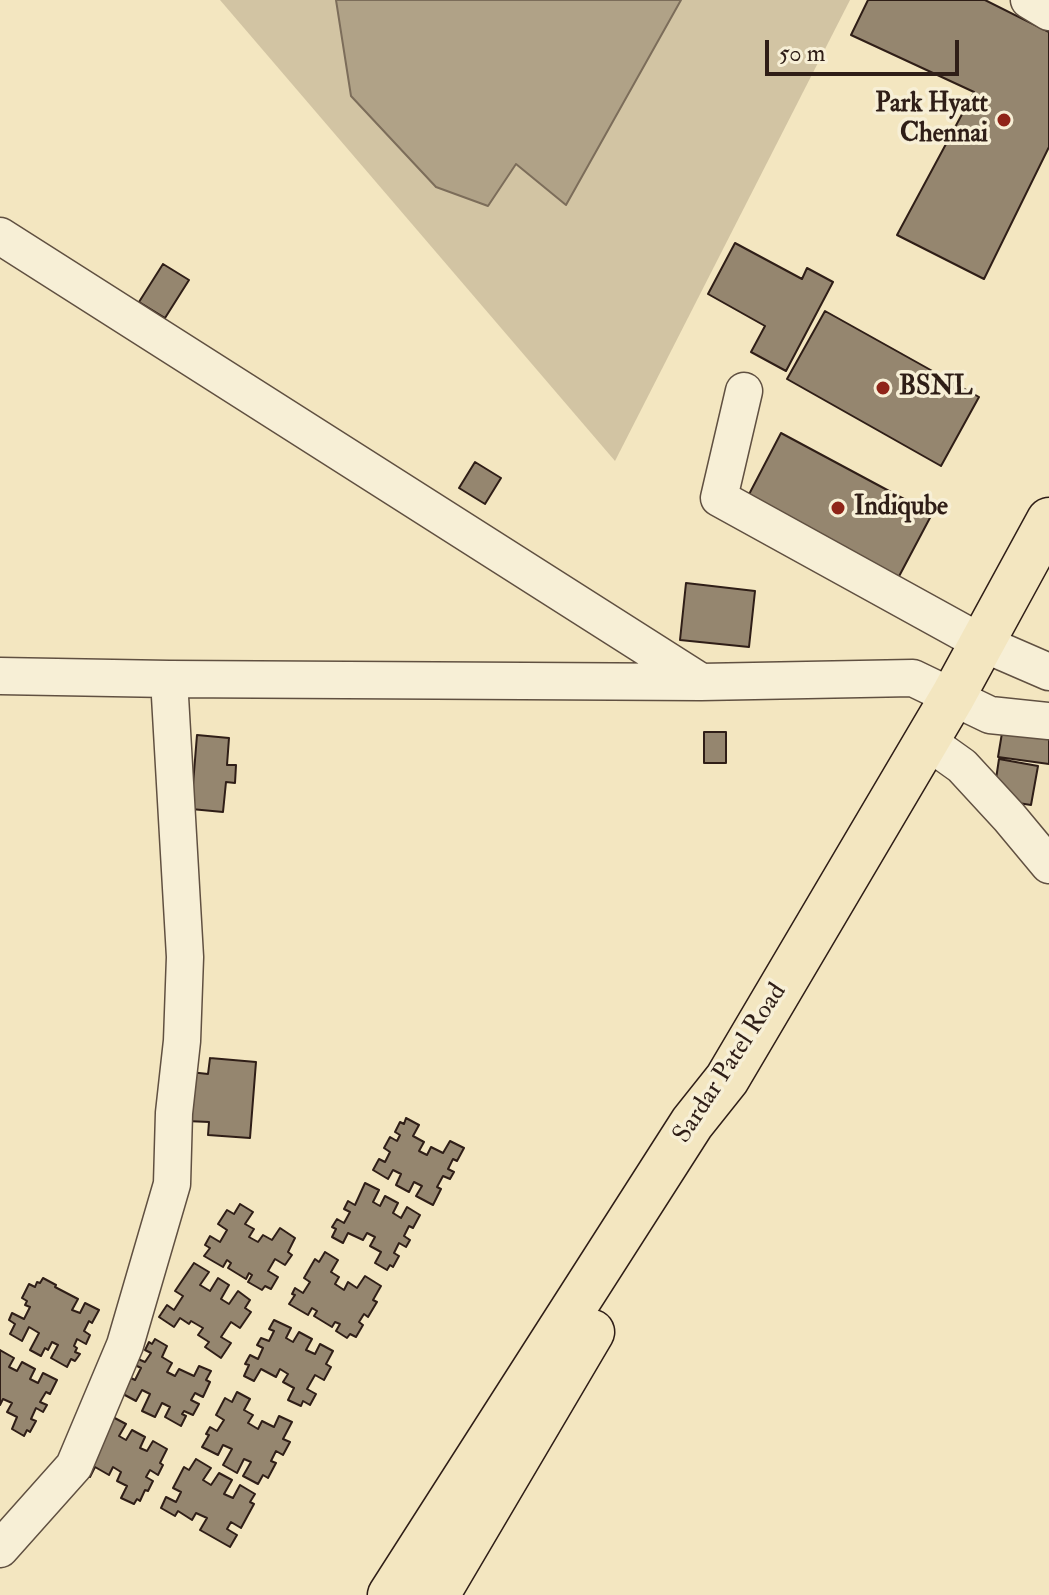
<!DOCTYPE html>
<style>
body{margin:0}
#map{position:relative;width:1049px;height:1595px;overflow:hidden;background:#f3e6c0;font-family:"IM FELL Double Pica",serif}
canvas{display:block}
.scale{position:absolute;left:765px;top:40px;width:194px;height:36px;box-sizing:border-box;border:4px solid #2f1e17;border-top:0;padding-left:10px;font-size:24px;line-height:28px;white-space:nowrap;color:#2f1e17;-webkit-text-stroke:6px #f7efd6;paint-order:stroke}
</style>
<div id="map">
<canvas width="1049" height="1595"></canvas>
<div class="scale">50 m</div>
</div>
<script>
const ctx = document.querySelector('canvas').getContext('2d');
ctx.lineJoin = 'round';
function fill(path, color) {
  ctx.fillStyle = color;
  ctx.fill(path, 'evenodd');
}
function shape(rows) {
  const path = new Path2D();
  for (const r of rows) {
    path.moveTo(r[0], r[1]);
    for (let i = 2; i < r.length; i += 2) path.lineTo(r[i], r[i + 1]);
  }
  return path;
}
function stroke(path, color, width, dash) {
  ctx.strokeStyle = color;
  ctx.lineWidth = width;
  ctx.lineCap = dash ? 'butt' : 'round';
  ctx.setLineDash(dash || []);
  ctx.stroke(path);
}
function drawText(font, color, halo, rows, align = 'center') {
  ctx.font = font + ' "IM FELL Double Pica",serif';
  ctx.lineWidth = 7;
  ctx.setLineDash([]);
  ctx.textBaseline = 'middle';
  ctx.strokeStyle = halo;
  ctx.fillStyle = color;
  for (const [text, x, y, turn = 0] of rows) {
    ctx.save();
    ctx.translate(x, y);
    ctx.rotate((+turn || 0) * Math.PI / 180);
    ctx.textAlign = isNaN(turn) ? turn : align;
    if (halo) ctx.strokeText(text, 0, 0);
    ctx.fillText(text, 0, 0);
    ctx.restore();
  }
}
const green = shape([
 [220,0,850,0,615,461]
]);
const water = shape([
 [336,0,681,0,566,205,516,164,488,206,436,187,351,96,336,0]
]);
const building = shape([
 [868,0,985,0,1049,32,1049,147,984,279,897,235,974,92,851,35,868,0],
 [735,243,802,279,807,268,833,282,786,371,751,352,765,326,708,294,735,243],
 [163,264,189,280,165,318,139,302,163,264],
 [825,311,979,397,941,466,787,379,825,311],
 [781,433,932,514,896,582,745,502,781,433],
 [475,462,501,478,485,504,459,488,475,462],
 [686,583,755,591,749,647,680,640,686,583],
 [1003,727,1049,733,1049,764,998,757,1003,727],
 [704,732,726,732,726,763,704,763,704,732],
 [197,735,229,738,227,765,236,765,235,783,226,782,223,812,191,809,197,735],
 [999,759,1038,766,1031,805,993,799,999,759],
 [210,1058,256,1062,250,1138,208,1135,209,1122,186,1121,190,1072,208,1074,210,1058],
 [406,1118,419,1125,413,1136,424,1142,419,1151,427,1155,431,1147,443,1153,450,1141,464,1148,457,1161,453,1159,448,1169,454,1172,450,1179,443,1176,437,1187,441,1189,433,1205,416,1196,422,1186,414,1182,409,1192,396,1185,401,1174,393,1170,388,1179,373,1170,379,1159,385,1162,390,1152,384,1148,390,1137,397,1141,400,1135,395,1132,400,1122,404,1124,406,1118],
 [365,1183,379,1190,373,1202,380,1206,385,1196,398,1203,393,1213,401,1218,407,1207,420,1215,413,1228,409,1226,404,1236,410,1240,406,1247,399,1243,394,1253,399,1256,393,1267,390,1265,387,1270,375,1263,381,1252,370,1246,375,1237,367,1233,363,1240,348,1233,343,1243,332,1237,336,1229,332,1227,337,1219,344,1223,350,1212,344,1209,348,1201,355,1205,365,1183],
 [240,1204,253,1212,245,1224,254,1229,249,1237,258,1242,263,1235,272,1240,280,1228,295,1238,288,1252,292,1255,285,1265,275,1259,268,1271,278,1277,271,1289,265,1286,262,1290,248,1282,252,1275,249,1273,246,1279,228,1268,231,1263,227,1260,223,1267,204,1256,210,1248,205,1245,210,1236,220,1242,227,1230,218,1224,227,1210,234,1214,240,1204],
 [325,1252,338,1260,331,1272,339,1277,335,1284,344,1290,348,1282,357,1288,365,1276,381,1286,373,1300,377,1302,368,1317,364,1314,359,1322,363,1325,356,1337,350,1334,347,1338,336,1331,340,1324,335,1322,332,1327,314,1316,317,1311,312,1308,308,1315,289,1304,295,1295,292,1294,295,1288,303,1293,310,1282,304,1278,315,1259,319,1262,325,1252],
 [194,1263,209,1272,200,1285,210,1291,218,1278,229,1285,221,1299,229,1304,238,1291,250,1300,245,1308,251,1312,240,1328,231,1322,221,1337,231,1343,221,1358,205,1347,209,1342,198,1335,203,1328,191,1321,189,1324,180,1318,174,1327,159,1317,167,1305,174,1310,183,1296,175,1291,194,1263],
 [43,1278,56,1285,55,1287,78,1299,72,1310,80,1313,85,1303,99,1310,92,1323,89,1321,84,1331,90,1335,86,1344,77,1339,74,1346,77,1348,75,1352,80,1354,75,1361,71,1359,67,1367,51,1358,58,1345,52,1342,48,1350,45,1348,41,1356,30,1350,39,1333,29,1327,22,1341,10,1334,15,1324,9,1320,12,1313,24,1319,30,1307,25,1305,27,1301,22,1298,29,1284,35,1287,37,1282,40,1283,43,1278],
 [274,1320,291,1328,286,1338,293,1342,299,1332,312,1339,306,1350,315,1354,320,1344,333,1351,326,1364,331,1367,324,1380,315,1375,307,1389,316,1394,310,1405,303,1401,301,1406,288,1400,294,1388,283,1382,288,1374,280,1369,276,1377,261,1369,254,1381,244,1376,249,1365,245,1364,250,1355,258,1359,263,1348,257,1345,261,1338,269,1341,274,1331,269,1329,274,1320],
 [155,1339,167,1346,162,1357,172,1363,167,1372,175,1376,179,1369,194,1376,199,1366,211,1371,206,1380,210,1382,203,1397,195,1393,191,1400,199,1404,193,1415,184,1411,182,1414,186,1416,181,1426,165,1417,170,1407,162,1403,155,1417,142,1411,150,1394,142,1390,136,1401,123,1394,131,1378,135,1380,141,1368,135,1365,138,1359,145,1362,151,1353,145,1350,149,1342,152,1344,155,1339],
 [0,1350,14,1358,9,1367,17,1371,22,1362,35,1369,30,1379,38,1383,43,1373,57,1380,50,1394,46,1392,40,1402,47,1405,43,1412,36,1408,31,1419,36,1421,30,1432,27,1430,24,1436,12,1429,17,1417,7,1412,12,1403,3,1399,0,1405,0,1350],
 [237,1392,250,1399,244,1410,253,1415,248,1423,258,1429,262,1421,274,1427,279,1416,292,1422,283,1439,290,1442,283,1455,276,1451,271,1461,276,1463,268,1478,263,1475,258,1484,243,1476,251,1462,244,1459,237,1473,223,1465,232,1449,223,1445,218,1455,202,1447,209,1435,206,1434,210,1427,217,1431,224,1420,216,1415,225,1398,232,1402,237,1392],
 [109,1415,126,1424,119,1436,126,1440,132,1430,145,1437,140,1448,147,1451,153,1441,167,1449,160,1463,163,1465,158,1475,150,1470,146,1477,153,1481,148,1491,145,1490,140,1501,137,1499,134,1504,121,1498,127,1486,117,1481,121,1472,113,1467,109,1475,95,1467,90,1477,79,1471,109,1415],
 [196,1459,211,1468,203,1480,211,1485,219,1473,232,1480,224,1494,233,1498,240,1485,255,1494,250,1502,254,1504,241,1528,231,1522,227,1529,237,1535,230,1547,200,1530,207,1518,196,1513,192,1520,178,1511,175,1516,161,1508,166,1497,176,1502,181,1492,173,1488,184,1467,189,1470,196,1459]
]);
const minor = shape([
 [1029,0,1049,12],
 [0,236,701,682],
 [744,391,719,498,982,643,1049,672],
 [0,676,169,679,701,682,913,678,990,715,1049,721],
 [927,741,962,766,1009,817,1049,865],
 [0,1549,74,1466,125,1345,172,1184,174,1113,182,1041,185,957,169,679]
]);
const major = shape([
 [390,1595,692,1123,727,1079,953,696,1049,520],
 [437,1595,592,1332]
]);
const markers = [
 [1004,120,8,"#8f2418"],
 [883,388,8,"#8f2418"],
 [838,508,8,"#8f2418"]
];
const poiNames = [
 ["Park Hyatt",988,105,"right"],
 ["Chennai",988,135,"right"],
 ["BSNL",899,388],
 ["Indiqube",854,508]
];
const streetNames = [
 ["Sardar Patel Road",731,1064,-57]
];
fill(green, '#d2c4a3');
fill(water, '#b0a287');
stroke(water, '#7c6d5a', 2);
fill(building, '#95866f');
stroke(building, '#2f1e17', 2);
stroke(minor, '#605041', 39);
stroke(major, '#2f1e17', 47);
stroke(minor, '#f7efd6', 36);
stroke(major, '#f3e6c0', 44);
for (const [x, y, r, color] of markers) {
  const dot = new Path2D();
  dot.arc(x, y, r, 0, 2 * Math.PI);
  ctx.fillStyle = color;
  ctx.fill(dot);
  stroke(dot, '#f7efd6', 3);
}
drawText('bold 26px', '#2f1e17', '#f7efd6', poiNames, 'left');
drawText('26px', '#2f1e17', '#f7efd6', streetNames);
</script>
